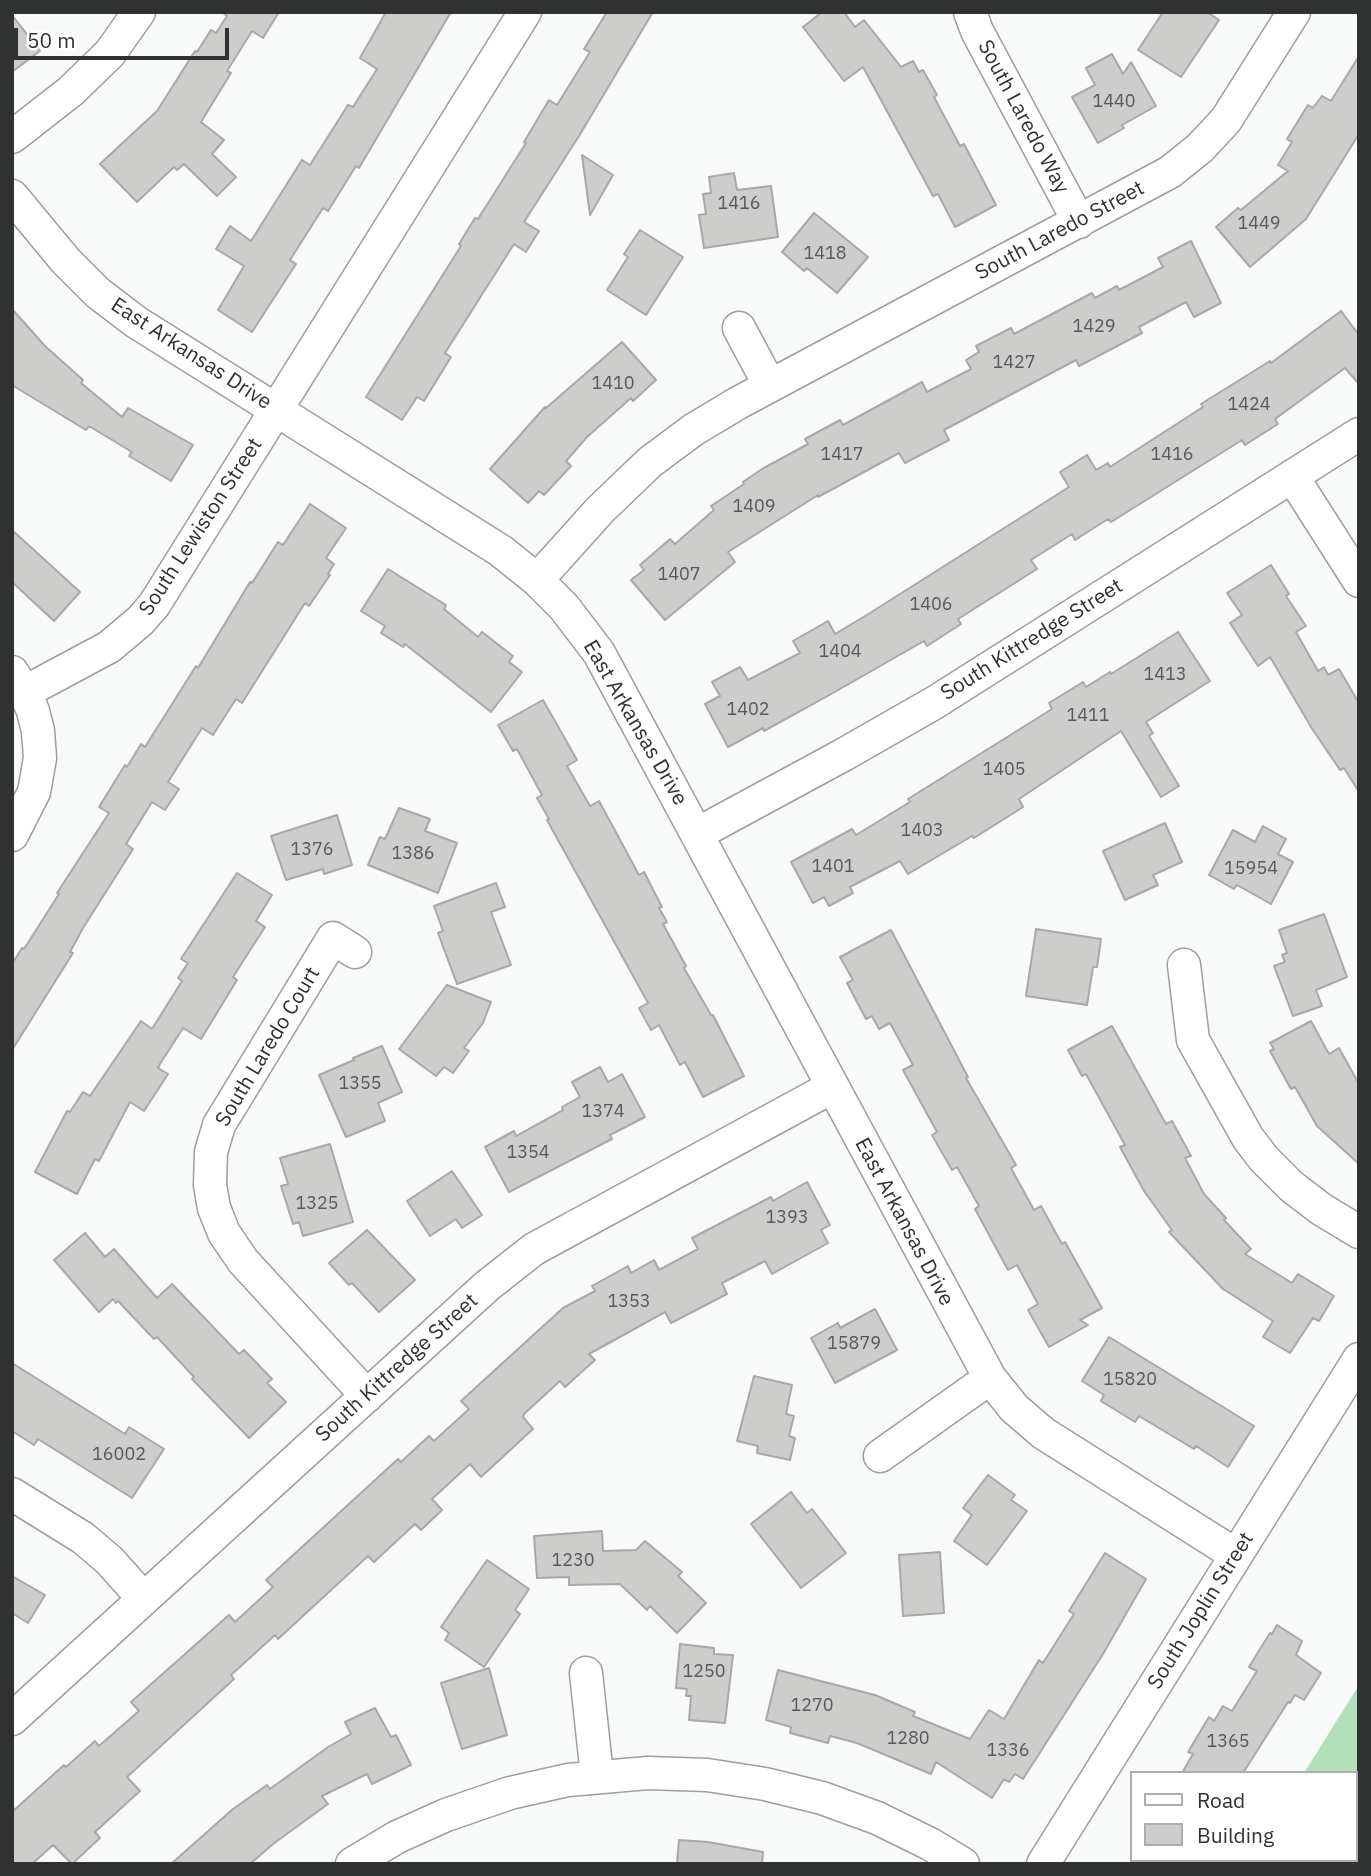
<!DOCTYPE html>
<style>
body{margin:0}
#map{position:relative;width:1371px;height:1876px;overflow:hidden;background:#f8f9f9;font-family:"IBM Plex Sans",sans-serif}
canvas{display:block}
.frame{position:absolute;inset:0;border:14px solid #303131;pointer-events:none}
.legend{position:absolute;left:1130px;top:1771px;width:228px;height:91px;box-sizing:border-box;background:#fff;border:2px solid #acadad;margin:0;padding:9px 12px;list-style:none;font-size:21px;color:#303131}
.legend li{display:flex;align-items:center;gap:14px;height:35px}
.legend b{width:35px;border:2px solid #acadad}
.scale{position:absolute;left:14px;top:28px;width:215px;height:32px;box-sizing:border-box;border:4px solid #303131;border-top:0;padding-left:9px;font-size:21px;line-height:24px;white-space:nowrap;color:#303131;-webkit-text-stroke:5px #fff;paint-order:stroke}
</style>
<div id="map">
<canvas width="1371" height="1876"></canvas>
<div class="frame"></div>
<ul class="legend">
<li><b style="height:9px;background:#fff"></b>Road</li>
<li><b style="height:19px;background:#cdcdcc"></b>Building</li>
</ul>
<div class="scale">50 m</div>
</div>
<script>
const ctx = document.querySelector('canvas').getContext('2d');
ctx.lineJoin = 'round';
function fill(path, color) {
  ctx.fillStyle = color;
  ctx.fill(path, 'evenodd');
}
function shape(rows) {
  const path = new Path2D();
  for (const r of rows) {
    path.moveTo(r[0], r[1]);
    for (let i = 2; i < r.length; i += 2) path.lineTo(r[i], r[i + 1]);
  }
  return path;
}
function stroke(path, color, width, dash) {
  ctx.strokeStyle = color;
  ctx.lineWidth = width;
  ctx.lineCap = dash ? 'butt' : 'round';
  ctx.setLineDash(dash || []);
  ctx.stroke(path);
}
function drawText(font, color, halo, rows, align = 'center') {
  ctx.font = font + ' "IBM Plex Sans",sans-serif';
  ctx.lineWidth = 5;
  ctx.setLineDash([]);
  ctx.textBaseline = 'middle';
  ctx.strokeStyle = halo;
  ctx.fillStyle = color;
  for (const [text, x, y, turn = 0] of rows) {
    ctx.save();
    ctx.translate(x, y);
    ctx.rotate((+turn || 0) * Math.PI / 180);
    ctx.textAlign = isNaN(turn) ? turn : align;
    if (halo) ctx.strokeText(text, 0, 0);
    ctx.fillText(text, 0, 0);
    ctx.restore();
  }
}
const green = shape([
 [1359,1685,1359,1864,1248,1864,1250,1860,1355,1860,1355,1773,1304,1773]
]);
const building = shape([
 [222,12,279,12,263,38,252,31,227,71,231,73,201,122,224,140,212,154,236,177,217,196,184,164,177,170,174,167,137,202,100,164,157,111,195,51,197,52,211,30,216,33,227,16,222,12],
 [386,12,451,12,359,168,356,166,328,211,323,208,290,260,296,264,252,332,218,310,244,266,216,249,230,226,251,241,302,160,310,165,348,105,353,107,377,69,360,58,386,12],
 [607,12,653,12,579,136,524,222,539,231,526,252,514,244,445,353,451,357,424,401,417,397,402,420,366,397,461,246,459,244,475,218,478,219,526,143,524,142,549,100,557,105,590,52,584,49,607,12],
 [822,12,844,12,855,27,864,20,901,67,913,61,919,72,923,70,937,95,934,97,960,146,964,144,996,205,955,227,938,194,933,196,863,67,844,81,803,27,822,12],
 [1163,12,1207,12,1219,20,1181,77,1138,50,1163,12],
 [12,15,40,51,12,72,12,15],
 [1112,54,1123,74,1131,62,1156,106,1122,125,1124,128,1098,143,1072,97,1095,85,1086,68,1112,54],
 [1359,56,1359,134,1306,219,1250,267,1216,227,1238,208,1241,210,1288,171,1278,165,1292,142,1287,139,1308,105,1313,108,1322,96,1331,101,1359,56],
 [582,155,613,175,590,215,582,155],
 [734,173,737,190,771,186,778,237,704,248,699,215,706,214,703,194,711,193,709,177,734,173],
 [814,213,868,257,837,293,807,268,804,271,782,252,814,213],
 [640,230,683,257,646,315,607,290,628,257,624,254,640,230],
 [1191,241,1221,303,1194,317,1186,302,1139,327,1142,333,1079,366,1076,360,944,430,949,440,905,463,899,453,818,497,818,495,728,552,735,562,665,620,631,580,644,570,640,565,670,539,675,544,714,510,711,506,744,484,743,482,762,469,808,444,805,439,840,420,843,425,922,382,927,392,971,369,966,360,979,352,976,346,1011,328,1014,334,1092,293,1095,298,1117,286,1119,290,1163,267,1158,258,1191,241],
 [12,309,45,346,83,380,81,383,122,417,128,408,193,445,171,481,129,456,132,452,89,426,86,430,12,385,12,309],
 [1341,311,1359,335,1359,384,1345,368,1275,419,1278,424,1245,445,1242,440,1111,522,1108,519,1075,540,1072,534,1031,560,1037,569,958,619,961,624,927,646,924,641,833,693,764,731,763,728,728,747,705,704,720,696,712,682,740,667,748,680,800,653,793,641,828,621,835,634,870,613,1069,487,1060,472,1087,455,1096,470,1108,463,1110,467,1203,407,1201,404,1270,361,1271,363,1341,311],
 [622,342,656,380,633,401,631,398,587,437,566,461,571,466,544,495,539,491,528,503,490,469,545,407,546,408,622,342],
 [310,504,346,528,326,558,334,564,328,574,330,575,309,606,305,603,242,703,236,699,213,735,202,728,168,782,179,789,165,810,152,802,126,844,133,849,83,928,70,952,73,953,12,1050,12,964,22,948,24,949,59,894,57,893,109,813,99,807,125,765,127,767,141,744,145,747,196,666,198,668,250,582,252,583,278,542,283,545,310,504],
 [12,530,80,592,54,621,12,582,12,530],
 [1271,565,1289,594,1286,596,1306,626,1296,632,1318,671,1324,667,1328,675,1339,669,1359,703,1359,792,1344,768,1340,770,1311,727,1270,657,1258,666,1230,623,1242,615,1227,593,1271,565],
 [388,569,446,605,444,609,478,637,482,632,513,656,509,662,522,672,491,712,405,644,403,647,381,633,385,626,361,611,388,569],
 [1178,632,1210,681,1146,722,1153,733,1149,736,1179,786,1161,797,1121,731,1019,799,1023,807,974,838,972,836,908,874,900,861,850,887,853,893,829,906,824,897,813,903,791,862,852,829,856,835,910,802,908,799,1052,709,1049,703,1083,682,1086,687,1110,672,1111,674,1178,632],
 [543,700,577,760,567,766,590,806,599,801,639,875,644,872,662,907,659,908,667,922,663,924,686,966,684,968,711,1015,713,1015,744,1076,703,1097,685,1062,680,1065,659,1025,651,1030,639,1008,648,1003,547,820,549,819,537,798,542,795,517,749,513,751,498,725,543,700],
 [399,808,430,819,425,831,457,843,438,893,368,865,380,837,385,839,399,808],
 [337,815,352,865,324,874,323,869,286,880,271,836,337,815],
 [1165,823,1182,862,1153,875,1158,885,1125,900,1103,851,1165,823],
 [1263,826,1286,839,1278,854,1293,862,1271,904,1237,885,1234,889,1209,875,1233,830,1255,842,1263,826],
 [237,873,272,895,256,921,265,927,233,977,237,980,201,1039,183,1028,160,1064,158,1068,168,1074,144,1111,130,1102,99,1161,95,1159,77,1194,35,1172,67,1111,70,1112,83,1092,90,1096,141,1021,152,1029,182,981,178,978,188,963,181,959,237,873],
 [496,883,505,907,491,912,511,965,457,984,438,933,443,931,434,906,496,883],
 [1324,914,1347,977,1316,990,1322,1006,1293,1016,1274,966,1285,962,1282,955,1287,953,1279,930,1324,914],
 [1036,929,1101,939,1097,967,1093,967,1087,1005,1026,996,1036,929],
 [891,930,968,1077,966,1078,1016,1165,1011,1168,1034,1210,1041,1206,1062,1244,1065,1242,1102,1308,1080,1320,1088,1325,1049,1347,1028,1310,1038,1304,1017,1265,1008,1270,975,1209,979,1206,957,1167,952,1170,932,1135,937,1132,903,1070,913,1065,890,1023,879,1029,872,1016,866,1019,847,983,853,980,840,957,891,930],
 [447,985,491,1002,483,1023,464,1048,469,1051,453,1073,444,1067,436,1076,399,1049,447,985],
 [1311,1021,1329,1054,1339,1048,1359,1084,1359,1164,1317,1126,1295,1087,1291,1089,1270,1051,1274,1049,1270,1043,1311,1021],
 [1112,1026,1166,1124,1172,1121,1191,1156,1185,1158,1204,1194,1226,1218,1224,1220,1251,1249,1245,1254,1292,1283,1298,1274,1334,1296,1319,1321,1313,1318,1290,1353,1263,1337,1273,1321,1223,1289,1169,1232,1172,1230,1144,1191,1120,1147,1125,1145,1086,1074,1082,1076,1068,1050,1112,1026],
 [382,1046,402,1092,378,1103,385,1121,346,1137,319,1075,354,1060,353,1058,382,1046],
 [600,1067,608,1082,622,1074,645,1117,610,1135,612,1139,509,1192,485,1147,514,1131,516,1136,563,1110,562,1107,580,1097,572,1082,600,1067],
 [330,1144,353,1222,303,1236,299,1222,293,1224,281,1186,288,1184,280,1158,330,1144],
 [452,1171,482,1215,462,1228,456,1219,430,1236,407,1201,452,1171],
 [807,1182,830,1225,821,1230,828,1243,772,1274,765,1261,722,1283,727,1294,671,1323,665,1312,589,1354,595,1360,565,1387,560,1381,524,1414,523,1417,533,1429,481,1477,470,1464,432,1499,442,1510,421,1530,415,1524,374,1562,368,1556,278,1639,275,1635,231,1675,234,1679,127,1777,140,1791,95,1832,100,1838,72,1864,53,1845,32,1864,12,1864,12,1812,64,1765,66,1767,95,1741,99,1746,139,1711,131,1702,229,1615,235,1622,273,1587,266,1580,398,1459,401,1462,429,1436,434,1441,469,1409,461,1401,563,1308,595,1291,592,1286,628,1266,631,1273,654,1260,659,1270,698,1249,692,1238,771,1197,773,1201,807,1182],
 [367,1230,415,1280,379,1312,352,1283,349,1285,329,1263,367,1230],
 [85,1233,105,1257,114,1249,157,1298,172,1284,239,1354,244,1350,272,1379,267,1383,286,1402,249,1438,192,1379,194,1377,157,1337,154,1339,118,1301,116,1303,113,1299,99,1312,54,1260,85,1233],
 [875,1309,897,1350,835,1383,811,1338,838,1323,840,1328,875,1309],
 [1109,1337,1254,1426,1228,1467,1196,1446,1194,1449,1139,1416,1135,1422,1101,1401,1104,1395,1082,1381,1109,1337],
 [12,1363,125,1434,129,1427,164,1449,132,1498,38,1439,34,1445,12,1431,12,1363],
 [754,1376,792,1385,786,1414,794,1416,789,1436,795,1438,790,1460,757,1453,758,1446,737,1441,754,1376],
 [988,1475,1015,1495,1011,1500,1027,1511,987,1565,954,1541,972,1515,963,1508,988,1475],
 [791,1492,807,1513,812,1509,846,1553,801,1588,751,1524,791,1492],
 [602,1531,603,1551,636,1550,645,1541,682,1572,678,1576,706,1603,677,1633,650,1606,647,1610,620,1584,569,1585,569,1577,537,1578,534,1536,602,1531],
 [940,1552,944,1613,903,1616,899,1555,940,1552],
 [1105,1553,1146,1579,1103,1654,1023,1779,1015,1774,1009,1782,1004,1779,992,1798,936,1762,931,1774,857,1743,830,1736,828,1743,790,1733,791,1727,766,1720,778,1670,875,1695,915,1712,913,1716,970,1739,989,1710,1004,1719,1039,1660,1043,1663,1074,1614,1069,1611,1105,1553],
 [487,1560,529,1589,515,1610,520,1614,484,1667,445,1640,449,1633,441,1627,487,1560],
 [12,1576,45,1595,28,1623,12,1613,12,1576],
 [1277,1625,1302,1641,1296,1655,1321,1673,1304,1700,1295,1695,1290,1703,1288,1702,1243,1773,1182,1773,1193,1754,1188,1752,1209,1717,1214,1721,1223,1706,1232,1711,1257,1671,1249,1667,1270,1633,1272,1634,1277,1625],
 [680,1644,714,1648,714,1654,733,1655,725,1723,689,1720,691,1696,686,1696,687,1689,676,1688,680,1644],
 [489,1668,507,1735,462,1749,441,1683,489,1668],
 [375,1708,391,1737,396,1735,411,1765,372,1784,367,1774,322,1796,328,1804,273,1844,250,1864,171,1864,233,1809,267,1785,270,1789,328,1747,351,1734,345,1722,375,1708],
 [679,1840,708,1842,763,1852,762,1864,677,1864,679,1840]
]);
const street = shape([
 [970,12,977,31,1079,222],
 [12,137,71,91,110,53,139,12],
 [12,196,65,260,98,293,136,322,501,551,537,580,564,607,599,653,990,1378,1014,1408,1043,1433,1236,1555],
 [739,328,770,386],
 [1292,476,1359,581],
 [537,580,600,510,650,462,693,430,738,403,1170,172,1200,148,1226,120,1294,12],
 [12,672,25,692,33,711,38,731,40,758,34,792,12,835],
 [25,692,109,647,140,621,154,605,525,12],
 [697,834,843,755,934,703,1359,434],
 [355,952,333,938,219,1125,211,1152,210,1185,214,1208,224,1233,243,1261,367,1396],
 [1184,965,1193,1040,1248,1138,1264,1159,1291,1186,1321,1209,1359,1232],
 [880,1456,990,1378],
 [12,1494,83,1538,109,1560,144,1599],
 [586,1673,597,1776],
 [12,1719,487,1286,534,1249,832,1087],
 [352,1864,397,1837,446,1815,510,1793,568,1780,648,1773,707,1775,765,1784,822,1798,877,1818,930,1844,963,1864],
 [1043,1864,1359,1359]
]);
const numberNames = [
 ["1440",1114,102],
 ["1416",739,204],
 ["1449",1259,224],
 ["1418",825,254],
 ["1429",1094,327],
 ["1427",1014,363],
 ["1410",613,384],
 ["1424",1249,405],
 ["1417",842,455],
 ["1416",1172,455],
 ["1409",754,507],
 ["1407",679,575],
 ["1406",931,605],
 ["1404",840,652],
 ["1413",1165,675],
 ["1402",748,710],
 ["1411",1088,716],
 ["1405",1004,770],
 ["1403",922,831],
 ["1376",312,850],
 ["1386",413,854],
 ["1401",833,867],
 ["15954",1251,869],
 ["1355",360,1084],
 ["1374",603,1112],
 ["1354",528,1153],
 ["1325",317,1204],
 ["1393",787,1218],
 ["1353",629,1302],
 ["15879",854,1344],
 ["15820",1130,1380],
 ["16002",119,1455],
 ["1230",573,1561],
 ["1250",704,1672],
 ["1270",812,1706],
 ["1280",908,1739],
 ["1365",1228,1742],
 ["1336",1008,1751]
];
const streetNames = [
 ["South Laredo Way",1023,117,62],
 ["South Laredo Street",1060,231,-28],
 ["East Arkansas Drive",191,354,33],
 ["South Lewiston Street",201,527,-57],
 ["South Kittredge Street",1032,640,-32],
 ["East Arkansas Drive",635,723,60],
 ["South Laredo Court",268,1047,-59],
 ["East Arkansas Drive",904,1222,62],
 ["South Kittredge Street",397,1368,-42],
 ["South Joplin Street",1201,1611,-58]
];
fill(green, '#b3dfba');
fill(building, '#cdcdcc');
stroke(building, '#a9a8a7', 2);
stroke(street, '#9d9e9f', 35);
stroke(street, '#fff', 32);
drawText('18px', '#575858', null, numberNames);
drawText('21px', '#303131', '#fff', streetNames);
</script>
